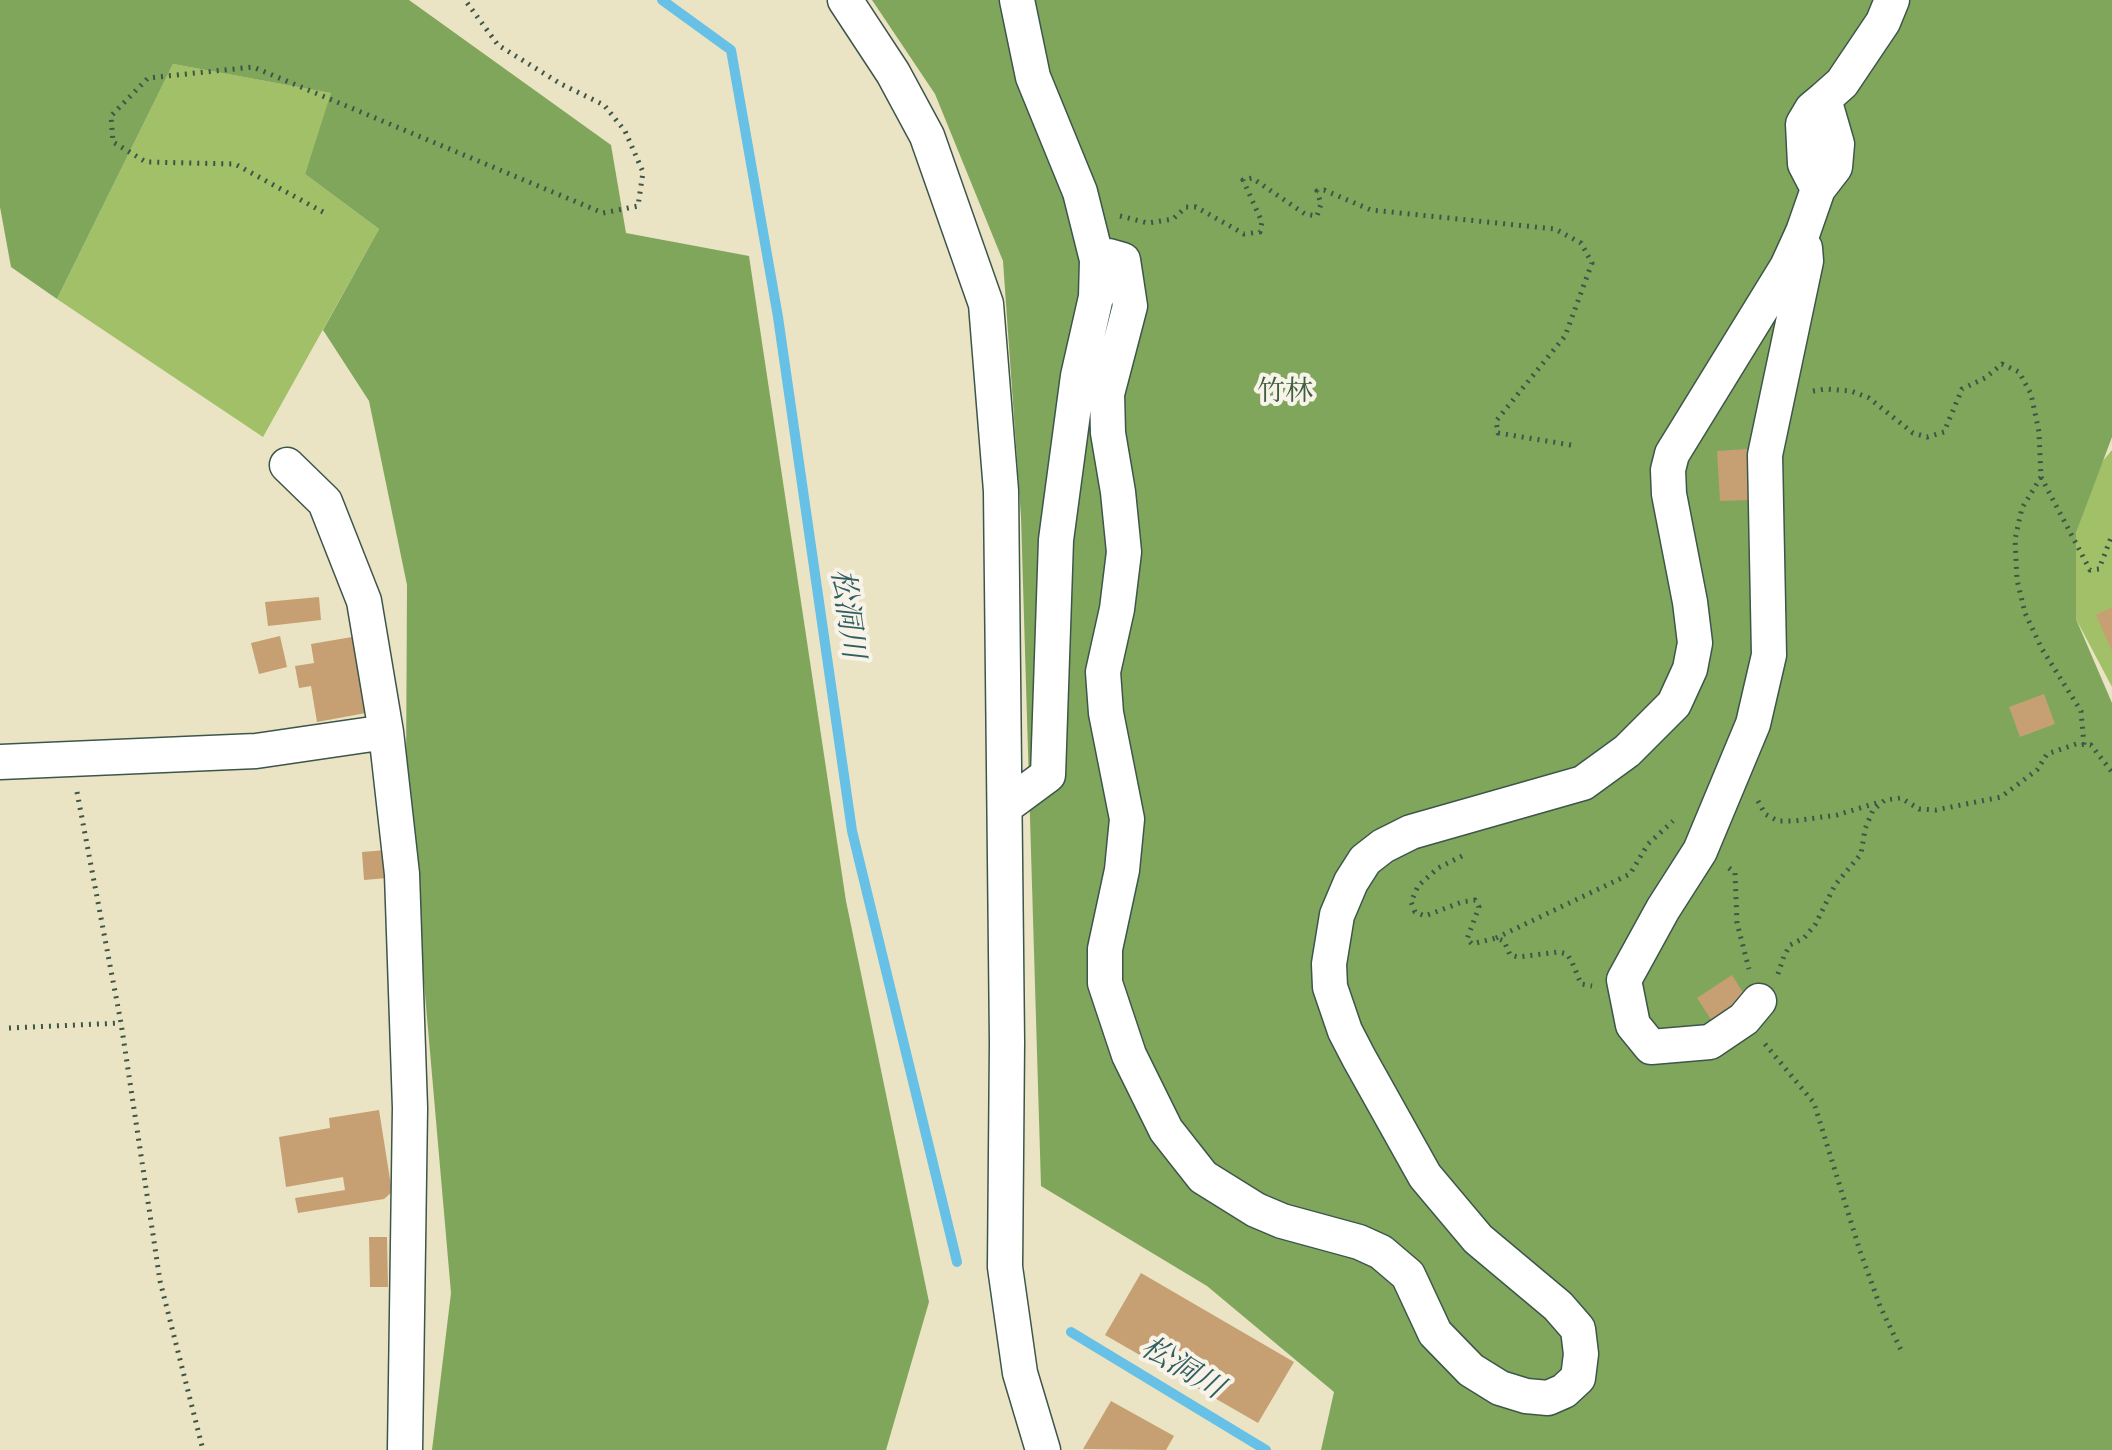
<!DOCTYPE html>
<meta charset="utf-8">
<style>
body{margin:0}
canvas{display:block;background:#eae3c4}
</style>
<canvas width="2112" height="1450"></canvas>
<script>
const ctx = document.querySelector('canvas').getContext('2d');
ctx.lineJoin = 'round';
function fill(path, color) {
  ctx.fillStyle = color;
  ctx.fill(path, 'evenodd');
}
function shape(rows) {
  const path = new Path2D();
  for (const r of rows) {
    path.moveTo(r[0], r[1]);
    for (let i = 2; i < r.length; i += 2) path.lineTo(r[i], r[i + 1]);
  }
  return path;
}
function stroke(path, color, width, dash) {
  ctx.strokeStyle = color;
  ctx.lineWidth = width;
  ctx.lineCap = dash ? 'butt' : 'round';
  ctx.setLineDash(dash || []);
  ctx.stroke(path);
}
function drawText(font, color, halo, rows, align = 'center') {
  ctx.font = font + ' "IM FELL Double Pica","Noto Serif JP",serif';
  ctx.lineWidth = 8;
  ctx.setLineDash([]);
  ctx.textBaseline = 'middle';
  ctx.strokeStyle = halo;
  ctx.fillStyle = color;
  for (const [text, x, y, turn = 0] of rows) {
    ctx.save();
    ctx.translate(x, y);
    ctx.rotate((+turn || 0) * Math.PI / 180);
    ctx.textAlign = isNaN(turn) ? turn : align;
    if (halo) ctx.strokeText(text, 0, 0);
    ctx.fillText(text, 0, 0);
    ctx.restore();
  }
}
const green = shape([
 [173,64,332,93,305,174,379,229,263,437,57,299],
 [2112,450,2112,687,2076,619,2076,533,2101,463]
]);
const forest = shape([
 [0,0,409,0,611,145,626,233,749,256,846,901,929,1302,886,1450,432,1450,451,1293,406,776,407,585,369,401,323,330,379,229,305,174,331,93,173,64,57,299,11,267,0,207],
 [872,0,2112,0,2112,437,2076,533,2076,619,2112,703,2112,1450,1321,1450,1334,1392,1207,1286,1041,1186,1021,517,1003,261,935,94]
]);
const stream = shape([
 [662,0,731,50,778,317,852,831,957,1262],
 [1071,1332,1266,1450]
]);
const building = shape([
 [1747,449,1750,500,1720,501,1717,451],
 [319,597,321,620,268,626,265,602],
 [2112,607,2112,651,2096,615],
 [280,636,287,667,259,674,251,643],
 [352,637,366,713,317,722,311,686,299,688,295,666,314,663,311,644],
 [2044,694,2055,724,2020,737,2009,707],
 [386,850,387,878,364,880,362,852],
 [1732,975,1749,1002,1714,1024,1697,998],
 [379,1110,392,1192,384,1199,298,1213,295,1198,345,1190,343,1177,286,1187,279,1137,330,1128,329,1118],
 [369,1237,387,1237,388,1287,370,1287],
 [1141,1273,1294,1362,1258,1423,1105,1335],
 [1111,1401,1174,1436,1166,1450,1083,1449]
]);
const path = shape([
 [323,212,235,164,146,162,113,142,111,116,148,78,253,67,603,213,638,206,643,172,625,131,604,105,561,84,498,45,465,0],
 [1120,216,1148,223,1173,219,1186,207,1196,207,1244,234,1260,232,1262,222,1243,180,1252,178,1305,214,1317,216,1321,204,1317,191,1324,190,1371,210,1555,229,1581,243,1592,263,1565,336,1496,421,1498,433,1571,445],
 [1813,391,1825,389,1851,391,1869,398,1913,433,1927,437,1944,432,1962,389,1985,378,2002,364,2019,372,2031,394,2039,432,2041,477,2090,570,2099,569,2112,535],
 [2041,477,2022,508,2015,539,2017,580,2025,613,2042,649,2081,711,2084,745],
 [77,792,121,1023,160,1281,203,1450],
 [1758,801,1765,814,1778,821,1794,821,1837,815,1880,802],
 [1462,856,1438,868,1418,886,1411,902,1415,912,1425,916,1462,902,1475,900,1479,907,1467,939,1472,944,1496,938,1504,941,1510,955,1518,957,1559,952,1567,954,1572,962,1581,984,1592,986],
 [1729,868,1735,873,1737,923,1749,969],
 [1496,938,1630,874,1648,844,1673,821],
 [1778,974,1784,956,1790,945,1804,938,1815,925,1835,885,1861,854,1865,829,1873,810,1885,800,1901,798,1919,809,1936,810,2001,797,2037,770,2047,754,2076,744,2091,745,2112,772],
 [9,1028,121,1023],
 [1765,1044,1814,1103,1860,1251,1880,1306,1901,1350]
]);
const minor = shape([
 [845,0,893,73,927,136,986,304,1001,491,1007,1042,1005,1267,1020,1373,1043,1450],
 [1818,189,1805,164,1803,124,1812,109,1824,99],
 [1097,260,1109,256,1123,260,1130,306,1107,394,1108,433,1118,492,1124,552,1117,609,1103,672,1106,713,1127,819,1122,870,1105,949,1105,983,1129,1055,1166,1130,1203,1177,1256,1210,1282,1221,1359,1242,1381,1252,1408,1275,1435,1333,1471,1370,1500,1388,1526,1396,1548,1398,1564,1391,1578,1378,1581,1354,1578,1329,1558,1306,1478,1239,1425,1176,1359,1058,1345,1031,1330,987,1329,964,1337,915,1351,882,1365,860,1383,846,1411,832,1583,783,1627,751,1674,704,1690,669,1695,643,1690,602,1669,494,1668,470,1672,454,1787,267,1803,232,1818,189,1835,167,1837,144,1824,99,1842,83,1883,22,1892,0],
 [287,465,325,502,364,601,386,732],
 [0,762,256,751,386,732,402,874,410,1108,405,1450],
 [1006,806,1048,775,1056,540,1078,376,1096,297,1097,260,1080,192,1033,77,1017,0],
 [1759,1001,1744,1019,1710,1042,1651,1047,1633,1025,1624,980,1663,909,1700,851,1753,724,1769,655,1765,455,1806,261,1805,248]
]);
const parkNames = [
 ["竹林",1285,394]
];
const waterNames = [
 ["松洞川",845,614,82],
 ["松洞川",1181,1370,31]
];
fill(green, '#a1c068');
fill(forest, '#80a65c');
stroke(stream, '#67c0e5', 10);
fill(building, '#c6a072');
stroke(minor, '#3d564a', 37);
stroke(path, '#3d564a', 5, [2, 6]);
stroke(minor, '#fff', 34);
drawText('28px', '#405e41', '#f7f3e8', parkNames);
drawText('italic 30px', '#315e60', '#f7f3e8', waterNames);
</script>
